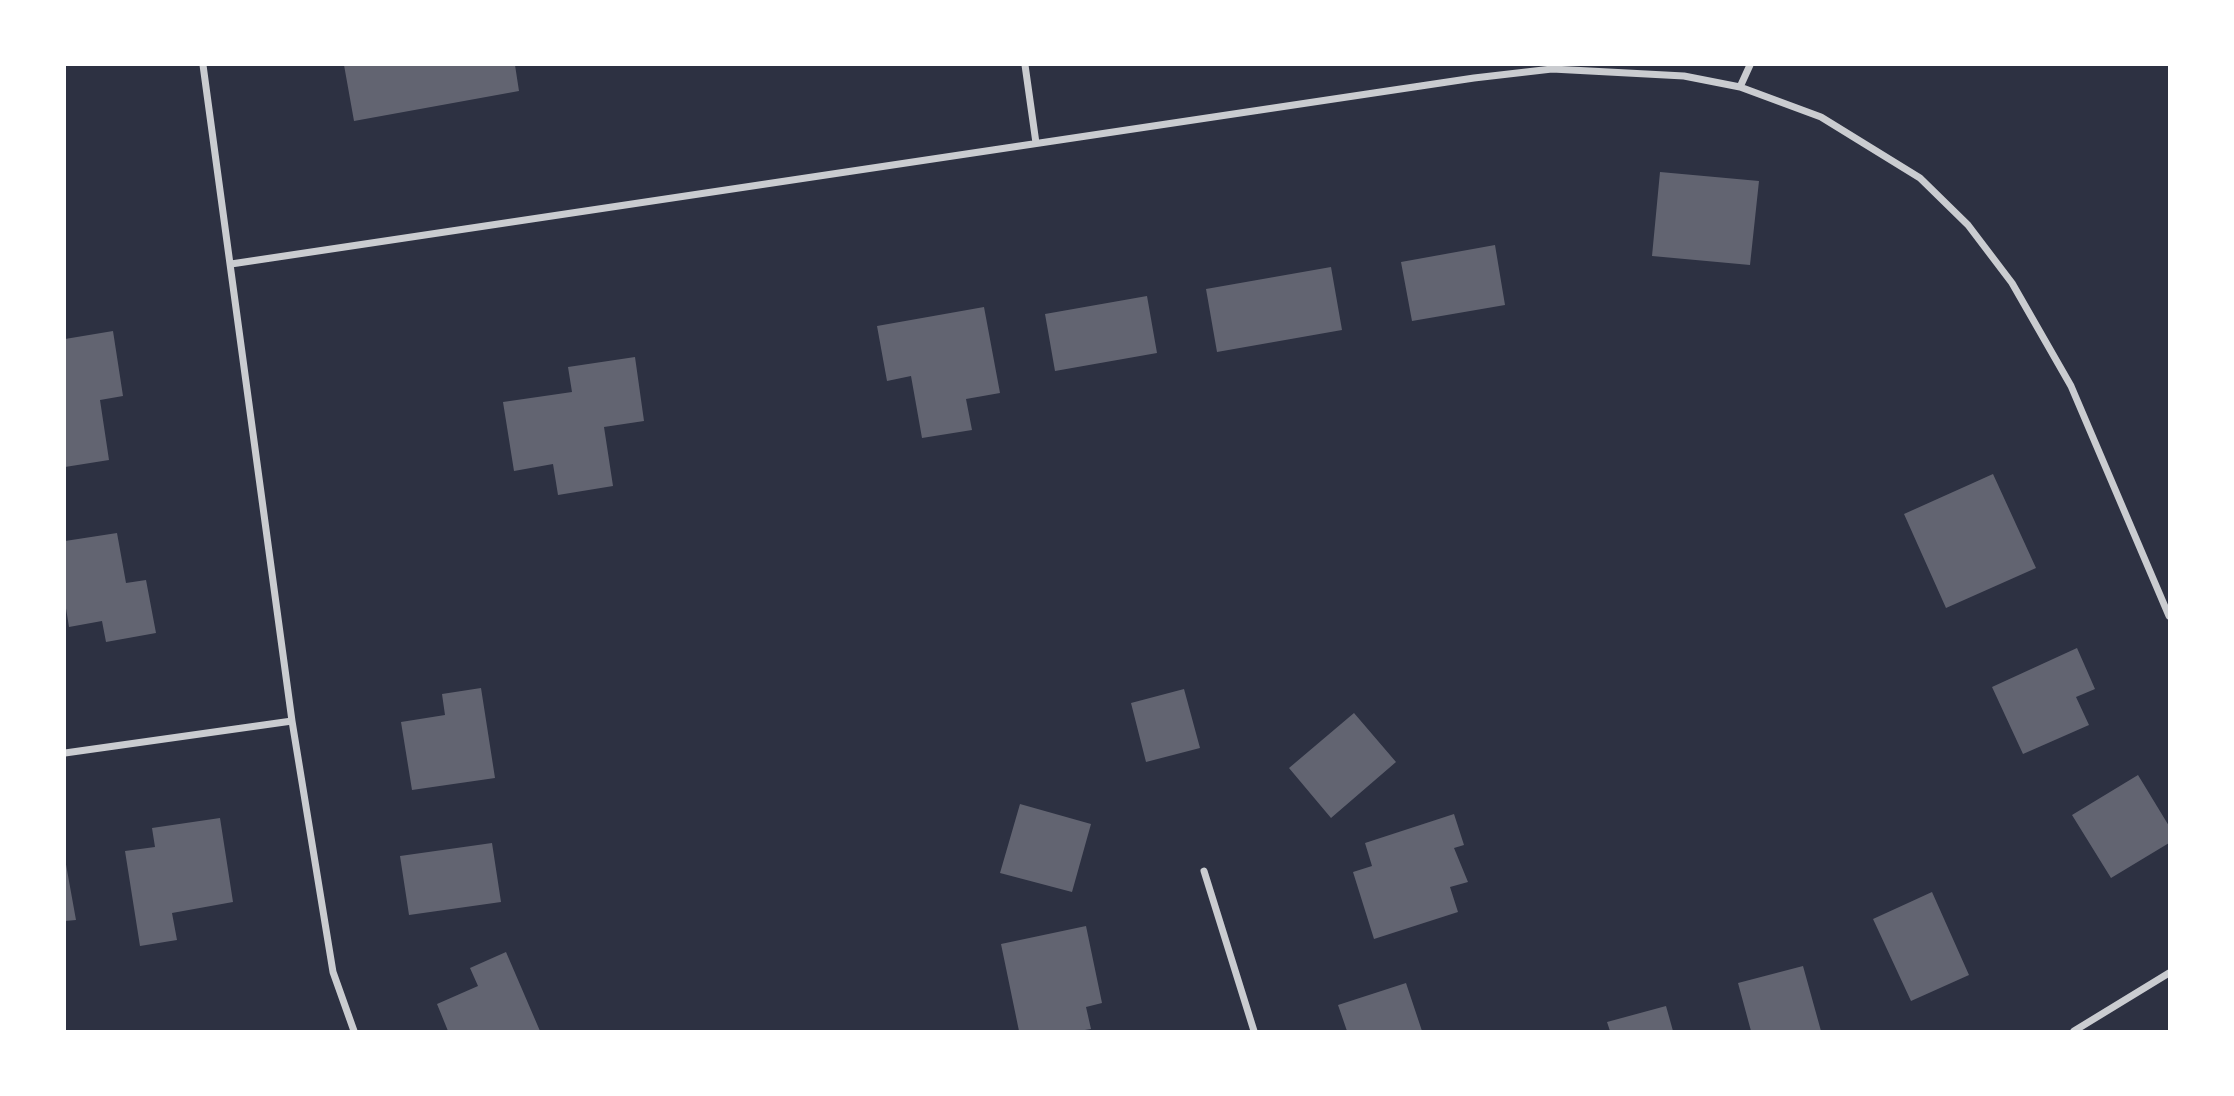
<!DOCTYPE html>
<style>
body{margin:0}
#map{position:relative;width:2234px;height:1096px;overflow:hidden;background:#2d3142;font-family:Montserrat,sans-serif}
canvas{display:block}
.frame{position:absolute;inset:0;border:66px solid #fff;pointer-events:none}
</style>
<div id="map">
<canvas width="2234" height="1096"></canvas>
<div class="frame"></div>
</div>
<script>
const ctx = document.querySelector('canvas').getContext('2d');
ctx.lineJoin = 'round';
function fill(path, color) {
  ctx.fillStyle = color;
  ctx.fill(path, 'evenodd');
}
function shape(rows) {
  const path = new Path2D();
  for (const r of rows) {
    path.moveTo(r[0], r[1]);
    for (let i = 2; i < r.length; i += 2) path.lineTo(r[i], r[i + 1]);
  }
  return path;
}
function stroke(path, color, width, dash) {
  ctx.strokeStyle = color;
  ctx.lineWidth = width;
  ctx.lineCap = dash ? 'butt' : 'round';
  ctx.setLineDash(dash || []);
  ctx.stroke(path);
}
const building = shape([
 [344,65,515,65,519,91,354,121],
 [1660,172,1759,181,1750,265,1652,256],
 [1495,245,1505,305,1412,321,1401,262],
 [1331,267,1342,330,1217,352,1206,289],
 [1147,296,1157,353,1055,371,1045,314],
 [984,307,1000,393,966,399,972,430,922,438,911,376,887,381,877,326],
 [113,331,123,396,100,400,109,460,65,467,65,339],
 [635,357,644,421,604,427,613,486,558,495,553,464,514,471,503,402,572,392,568,367],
 [1993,474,2036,568,1946,608,1904,514],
 [117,533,126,583,146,580,156,633,106,642,102,621,69,627,65,602,65,541],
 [2077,648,2095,689,2076,697,2089,725,2023,754,1992,687],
 [481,688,495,778,412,790,401,722,445,715,442,694],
 [1184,689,1200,748,1146,762,1131,703],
 [1354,713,1396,762,1331,818,1289,768],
 [2138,775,2169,826,2169,843,2111,878,2072,815],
 [1020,804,1091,824,1072,892,1000,873],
 [1454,814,1464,845,1454,848,1468,882,1450,887,1458,912,1374,939,1353,872,1372,866,1365,843],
 [220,818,233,902,172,913,177,940,140,946,125,851,155,847,152,828],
 [492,843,501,902,409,915,400,856],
 [65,859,76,920,65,921],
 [1932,892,1969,975,1911,1001,1873,919],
 [1086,926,1102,1003,1086,1007,1091,1029,1079,1031,1019,1031,1001,944],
 [506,952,540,1031,448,1031,437,1004,478,986,470,968],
 [1803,966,1821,1031,1751,1031,1738,983],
 [1406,983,1422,1031,1347,1031,1338,1005],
 [1666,1006,1673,1031,1610,1031,1607,1022]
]);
const minor = shape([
 [203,65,292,721,333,972,354,1031],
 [1025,65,1036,143],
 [1740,87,1750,65],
 [231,264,1474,78,1552,69,1684,76,1740,87,1821,117,1920,178,1968,225,2012,283,2071,386,2169,616],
 [65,753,292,721],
 [1204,871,1254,1031],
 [2074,1031,2169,973]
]);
fill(building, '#626471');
stroke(minor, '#caccd0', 7);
</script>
